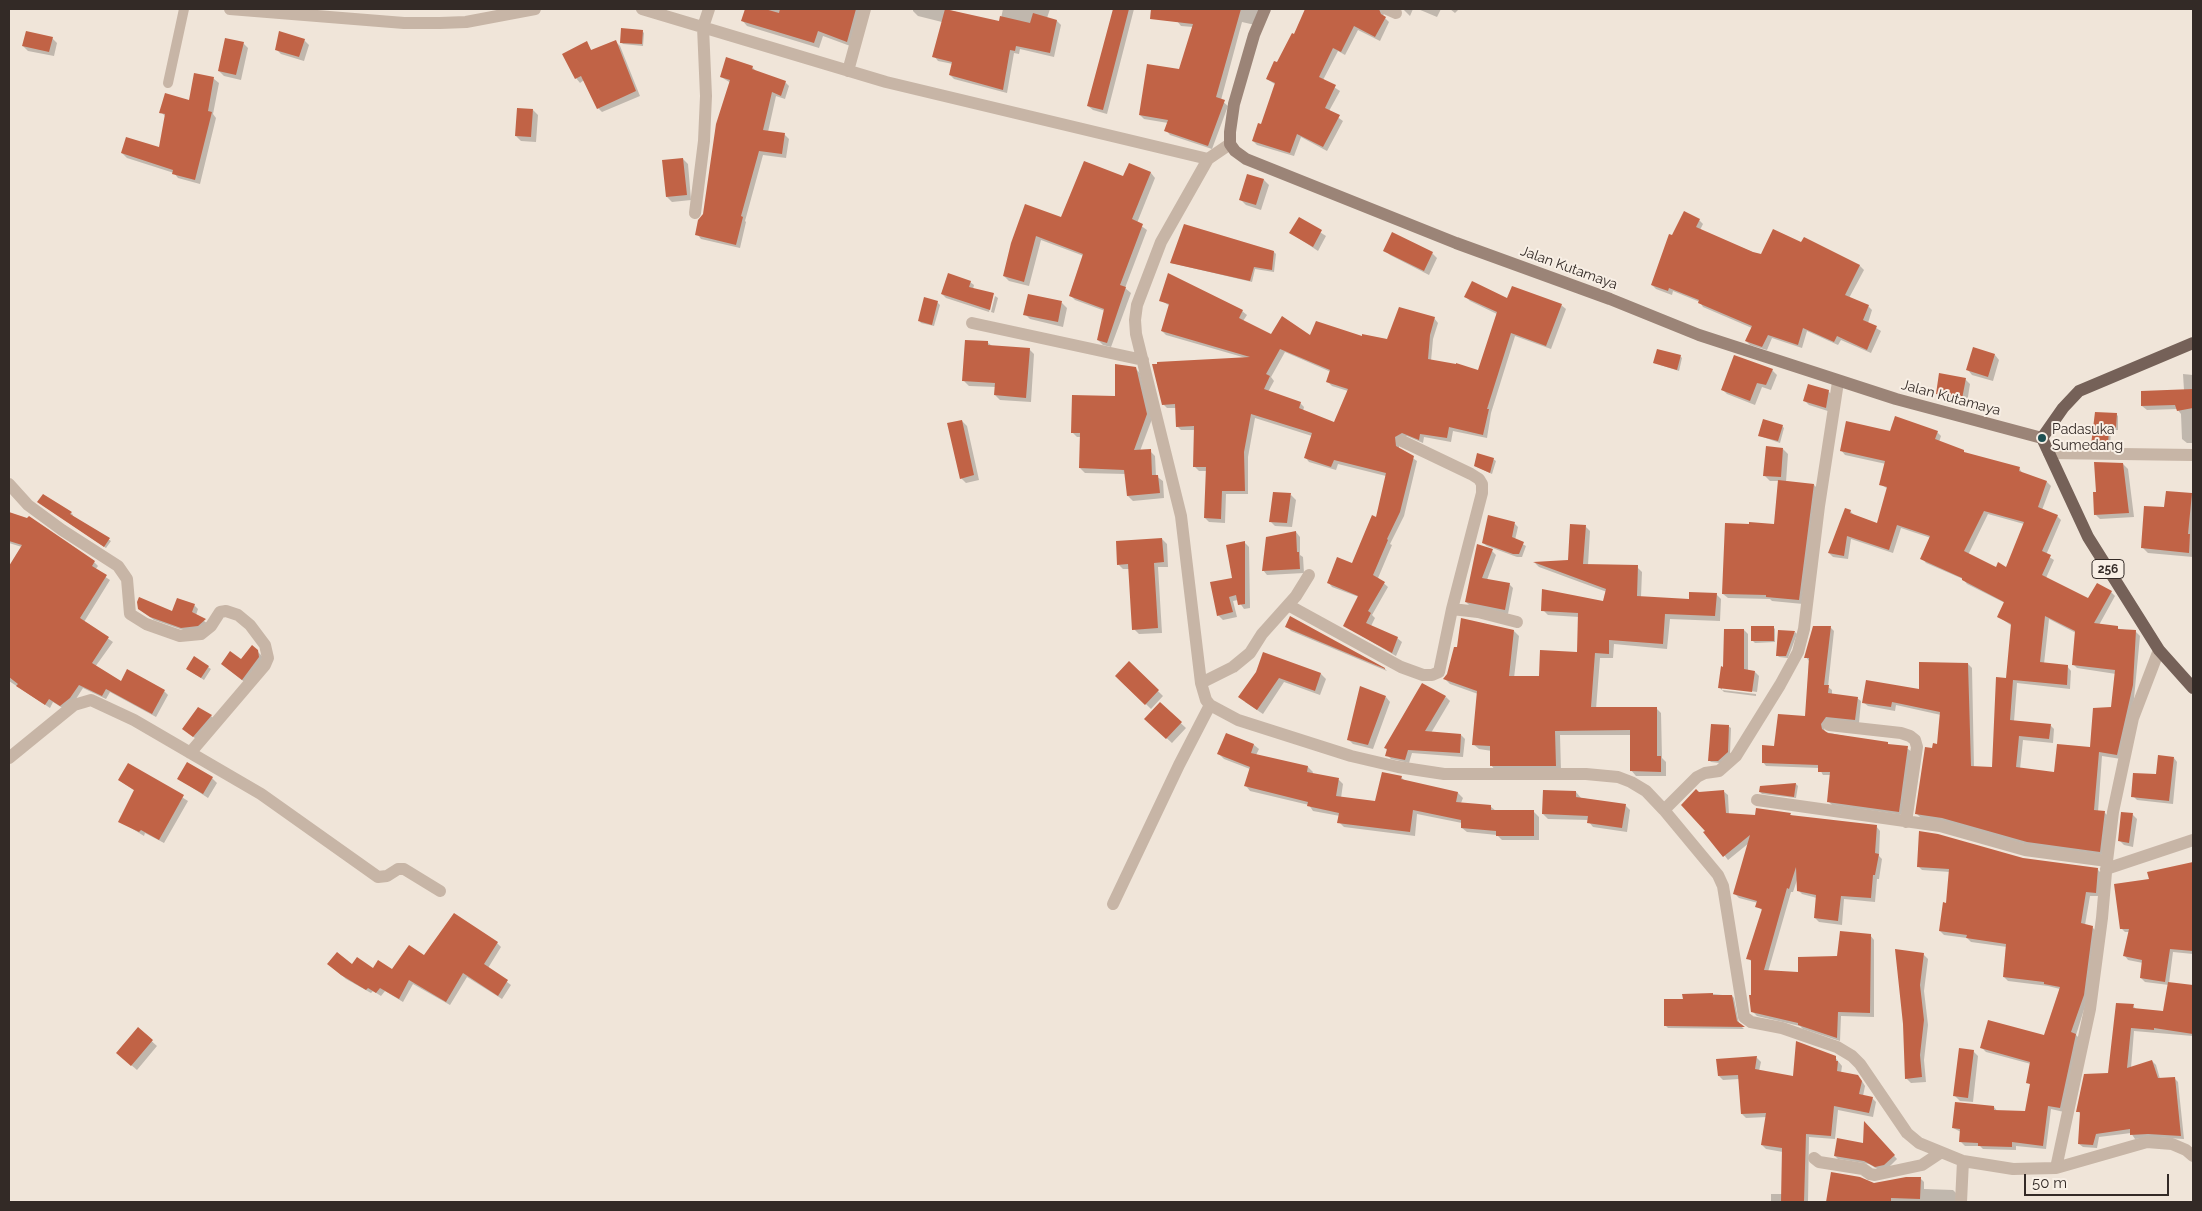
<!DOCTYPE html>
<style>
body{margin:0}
#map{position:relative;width:2202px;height:1211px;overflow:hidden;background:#f0e5d9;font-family:Raleway,sans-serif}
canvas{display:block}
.frame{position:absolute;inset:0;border:10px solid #332a26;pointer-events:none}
.scale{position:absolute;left:2024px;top:1174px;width:145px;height:22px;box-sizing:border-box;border:2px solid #332a26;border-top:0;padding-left:6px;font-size:15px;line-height:18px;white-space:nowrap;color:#332a26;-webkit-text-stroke:4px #f8efe5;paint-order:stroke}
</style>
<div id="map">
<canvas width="2202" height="1211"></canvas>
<div class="frame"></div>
<div class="scale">50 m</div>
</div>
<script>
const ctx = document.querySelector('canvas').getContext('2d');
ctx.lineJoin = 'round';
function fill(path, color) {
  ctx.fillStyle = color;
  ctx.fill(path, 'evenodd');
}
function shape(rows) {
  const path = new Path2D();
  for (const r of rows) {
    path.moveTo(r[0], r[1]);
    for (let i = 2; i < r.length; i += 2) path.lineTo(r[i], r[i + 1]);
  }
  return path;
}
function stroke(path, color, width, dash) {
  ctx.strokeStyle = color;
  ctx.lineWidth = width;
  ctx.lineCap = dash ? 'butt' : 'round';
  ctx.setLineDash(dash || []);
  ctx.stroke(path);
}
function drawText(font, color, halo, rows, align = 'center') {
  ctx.font = font + ' Raleway,sans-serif';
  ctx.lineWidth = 4;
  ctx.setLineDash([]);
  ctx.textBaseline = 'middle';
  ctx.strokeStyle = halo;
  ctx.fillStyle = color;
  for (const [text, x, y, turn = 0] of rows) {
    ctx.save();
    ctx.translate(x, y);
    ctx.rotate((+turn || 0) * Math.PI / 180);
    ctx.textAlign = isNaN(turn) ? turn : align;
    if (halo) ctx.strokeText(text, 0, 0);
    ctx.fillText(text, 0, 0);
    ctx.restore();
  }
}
const shadow = shape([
 [746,9,862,9,853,47,823,36,819,48,747,26,742,20],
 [913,9,945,9,1000,23,1003,9,1050,9,1047,18,1057,21,1061,25,1054,57,1020,49,1019,54,1014,53,1007,93,954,79,950,75,953,64,938,61,934,56,942,22,918,16,913,11],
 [1114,9,1134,9,1107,114,1093,110,1088,106],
 [1148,9,1259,9,1255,25,1242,22,1221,100,1228,106,1212,149,1170,135,1166,130,1168,123,1144,119,1140,115,1180,71,1193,27,1181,26,1177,21,1177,14],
 [1306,9,1386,9,1383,16,1389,22,1380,41,1358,30,1345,55,1338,51,1323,80,1340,91,1329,111,1343,121,1327,151,1301,137,1294,156,1257,145,1253,141,1262,125,1276,85,1267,79,1294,35],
 [1403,9,1413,9,1410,16],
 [1418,9,1441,9,1437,17],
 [1450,9,1459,9,1455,13],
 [642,31,644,33,643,46,623,44,621,42],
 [52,38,57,43,54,56,28,51,23,46],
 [304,40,309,45,304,61,281,54,276,49],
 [616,42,620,46,640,96,602,112,598,108,584,80,580,83,576,78,586,43,592,51],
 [243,43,248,48,241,80,224,76,219,71],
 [752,67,756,71,785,82,789,86,785,99,776,96,768,132,784,134,789,139,786,158,763,155,745,221,746,222,740,248,701,239,697,234,704,215,731,83,721,77],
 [195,75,214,79,219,83,213,114,216,118,200,184,178,178,174,173,127,158,122,153,160,149,166,117,161,112,190,101],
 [533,110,538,115,536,142,521,141,516,136],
 [683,159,688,164,691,200,672,202,667,197],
 [1129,165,1151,173,1155,178,1137,223,1147,230,1125,288,1131,293,1111,347,1103,345,1098,340,1105,311,1075,300,1071,296,1084,256,1041,240,1029,286,1009,281,1004,276,1012,243,1062,218,1124,178],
 [1248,175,1264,180,1269,185,1261,210,1246,205,1241,200],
 [1299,219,1326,236,1318,251,1291,233],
 [1699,220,1703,224,1700,230,1762,256,1801,244,1804,238,1860,266,1864,270,1849,298,1868,306,1872,310,1868,323,1881,331,1871,353,1841,340,1838,345,1807,331,1802,348,1772,338,1767,350,1750,345,1746,341,1752,328,1703,307,1700,302,1673,291,1672,295,1656,289,1652,285,1673,236],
 [1385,250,1432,253,1437,258,1429,275,1390,255],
 [1274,252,1276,254,1274,272,1255,269,1252,282,1171,263],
 [970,282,974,285,973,289,995,295,993,295,989,312,946,298,942,294],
 [995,296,998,298,994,313,991,312],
 [1466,297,1561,305,1566,309,1551,349,1515,336,1491,413,1487,438,1453,431,1451,442,1424,437,1423,443,1407,436,1399,441,1399,449,1417,461,1404,516,1390,544,1392,545,1378,578,1388,587,1372,615,1375,618,1371,626,1397,638,1402,642,1396,656,1345,626,1359,597,1332,587,1328,582,1352,565,1377,519,1386,476,1338,464,1336,470,1309,462,1305,457,1312,436,1255,418,1248,457,1248,494,1226,494,1225,523,1209,522,1205,518,1207,471,1199,471,1195,467,1195,430,1181,430,1177,426,1176,408,1167,408,1163,404,1246,358,1166,335,1162,331,1170,306,1160,300,1242,311,1247,315,1243,321,1271,335,1388,341,1434,318,1438,323,1433,339,1431,361,1479,372,1497,314,1470,301],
 [1285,352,1331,372,1328,382,1332,386,1348,391,1335,424,1303,411,1304,407,1300,403,1268,392,1274,381,1271,377],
 [937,302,940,305,934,326,921,323,919,320],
 [1062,303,1067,308,1063,327,1030,319,1025,314],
 [987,342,992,346,1029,349,1034,354,1031,402,1000,400,995,395,996,387,969,386,964,381],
 [1995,355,1999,360,1993,381,1972,375,1968,370],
 [1680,356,1682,358,1679,371,1654,363],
 [1135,368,1140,373,1152,419,1140,451,1150,451,1155,456,1156,476,1163,481,1164,498,1133,501,1128,496,1126,474,1085,473,1080,468,1081,437,1077,437,1072,432,1116,397],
 [1772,370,1777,375,1771,390,1762,387,1755,405,1727,394,1722,389],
 [2183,374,2193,375,2193,443,2187,443,2182,439,2181,414,2177,409,2147,410,2142,406,2184,390],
 [1965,379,1970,384,1967,403,1942,398,1937,393],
 [1828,391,1833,396,1831,412,1809,405,1804,400],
 [2116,414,2118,416,2118,430,2111,430,2110,447,2095,447,2093,445],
 [962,421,967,426,979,480,966,483,961,478],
 [1782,426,1784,428,1780,443,1760,436],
 [1890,432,1937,432,1941,436,1939,442,1967,454,2019,468,2023,474,2047,482,2051,486,2042,510,2057,516,2061,520,2046,555,2054,560,2046,578,2089,600,2111,592,2115,596,2099,625,2136,632,2140,636,2133,709,2121,759,2102,756,2098,812,2104,812,2108,816,2104,855,2032,846,1921,818,1917,814,1933,749,1938,745,1941,715,1896,705,1895,711,1868,706,1863,702,1920,690,1968,664,1972,668,1974,768,1993,768,2007,679,2012,626,1999,617,2005,603,1967,584,1963,579,1926,563,1922,558,1931,538,1901,528,1893,553,1851,539,1848,559,1833,557,1829,553,1850,511,1854,515,1878,524,1888,489,1880,484,1886,464,1845,455,1841,450],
 [1988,514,2024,524,2007,569,1996,568,1968,555],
 [2049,619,2076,633,2073,664,2077,668,2116,674,2112,708,2091,748,2056,774,2020,769,2023,740,2053,743,2054,729,2050,725,2014,721,2017,683,2070,689,2071,671,2067,666,2044,664],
 [1783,449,1788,454,1786,482,1814,485,1818,489,1803,604,1772,601,1770,599,1728,598,1723,594,1775,525,1779,481,1770,481,1765,476],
 [1493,459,1496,461,1492,474,1475,466],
 [2123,464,2128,469,2134,517,2100,519,2095,514,2097,493],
 [2191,494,2193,496,2193,557,2148,553,2143,548,2165,508],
 [1291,495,1296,500,1292,527,1275,526,1270,521],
 [41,504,71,513,73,515,72,517,111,541,106,548],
 [10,514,94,562,98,566,95,570,110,580,84,622,113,642,95,667,122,682,164,691,168,695,156,717,110,692,106,699,83,688,74,702,64,709,53,702,50,708,9,681,9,568,22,547,9,543],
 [1489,517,1515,524,1518,527,1515,540,1526,546,1522,557,1517,557,1487,546,1483,543],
 [1585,526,1590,531,1588,565,1637,567,1642,572,1641,597,1690,600,1716,594,1721,599,1720,621,1670,619,1667,649,1614,644,1613,658,1600,658,1596,709,1656,708,1661,713,1662,758,1666,762,1666,776,1636,776,1631,770,1631,735,1560,735,1561,771,1496,771,1491,765,1492,751,1479,749,1473,744,1478,694,1450,684,1445,679,1514,631,1519,636,1514,678,1540,678,1578,654,1579,617,1548,615,1543,610,1604,602,1607,592,1539,567,1535,563,1569,561],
 [1296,532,1300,537,1300,555,1303,557,1304,573,1267,575,1263,570],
 [1162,539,1167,544,1168,567,1158,567,1162,633,1139,634,1134,629,1130,569,1123,569,1118,564],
 [1245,543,1249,547,1250,608,1244,609,1238,600,1233,601,1237,617,1223,620,1218,615,1234,579],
 [1492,551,1496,555,1487,580,1509,584,1513,588,1508,614,1470,606,1466,602],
 [194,605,198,609,196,615,208,624,202,629,186,631,154,620,139,609,173,613],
 [1287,627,1385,669,1387,671,1291,631],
 [1773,627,1775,629,1775,642,1755,643,1752,640],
 [1830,627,1834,631,1828,687,1832,690,1832,695,1857,698,1861,701,1859,723,1824,728,1825,732,1908,749,1912,752,1903,815,1832,805,1828,801,1831,775,1823,775,1819,768,1766,766,1763,762,1775,747,1806,717,1809,661,1806,657],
 [1744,630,1748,634,1748,671,1755,672,1759,676,1757,692,1722,687,1722,690,1756,694,1756,696,1724,692,1720,688,1724,668],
 [1795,632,1797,634,1788,658,1779,657,1777,655],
 [257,651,262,656,264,663,247,684,228,669],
 [195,658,211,669,204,680,190,671],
 [1129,663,1163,696,1151,709,1117,676],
 [1257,672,1321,674,1326,679,1320,695,1284,682,1263,714,1245,702],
 [1386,697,1390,702,1373,749,1353,744,1348,739],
 [1446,697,1450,701,1431,733,1461,735,1465,739,1463,757,1412,753,1409,763,1391,759,1387,755,1388,751,1385,748],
 [1160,704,1186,728,1172,743,1151,724],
 [211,716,216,721,199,741,188,733],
 [1728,726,1731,728,1730,754,1720,763,1711,762,1709,760],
 [1254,745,1259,749,1256,755,1308,767,1313,772,1312,775,1339,780,1343,784,1341,798,1376,802,1401,777,1406,782,1458,793,1463,798,1461,803,1490,806,1496,811,1534,812,1539,817,1539,840,1502,840,1497,835,1467,832,1462,828,1462,823,1417,814,1415,836,1344,827,1339,822,1340,816,1313,811,1309,805,1250,791,1246,786,1250,769,1224,759,1219,754],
 [2174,758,2177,762,2173,804,2137,800,2133,796,2158,775],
 [129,764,188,801,164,843,145,833,144,836,120,821,135,791,119,780],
 [212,778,217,783,208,798,179,779],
 [1796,784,1798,786,1796,798,1762,794,1760,792,1761,788],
 [1723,791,1728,795,1729,815,1756,816,1790,814,1793,817,1876,826,1880,831,1879,856,1882,859,1879,879,1877,879,1875,902,1844,899,1842,925,1819,922,1815,918,1817,898,1802,894,1798,890,1797,880,1793,892,1791,892,1768,972,1800,973,1838,957,1870,935,1874,940,1874,1017,1841,1016,1840,1041,1803,1029,1800,1026,1757,1016,1753,1012,1752,962,1748,958,1763,911,1757,906,1758,903,1739,898,1735,894,1749,843,1728,860,1706,831,1698,793],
 [1576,792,1581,798,1625,805,1630,810,1627,832,1593,827,1589,822,1589,820,1548,819,1543,814],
 [2132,814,2137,819,2133,847,2124,845,2119,840],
 [2023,859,2097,869,2101,873,2100,896,2090,896,2085,925,2092,927,2096,931,2087,1000,2076,1035,2080,1039,2064,1112,2051,1109,2046,1149,2016,1146,2016,1150,1983,1149,1980,1146,1965,1146,1961,1142,1961,1132,1953,1128,1994,1107,1998,1112,2027,1112,2031,1086,2028,1082,2031,1064,1986,1052,1982,1048,2045,1036,2060,989,2048,986,2008,981,2004,977,2007,947,1971,942,1967,938,1944,935,1940,931,1947,904,1950,872,1922,870,1918,866],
 [2193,864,2193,954,2173,952,2169,983,2193,987,2193,1036,2134,1031,2131,1068,2152,1061,2156,1065,2160,1079,2174,1078,2178,1082,2184,1139,2152,1137,2135,1139,2131,1133,2099,1137,2097,1148,2083,1147,2079,1144,2081,1115,2078,1111,2109,1074,2133,1006,2137,1010,2164,1013,2169,985,2145,982,2141,978,2143,963,2128,960,2125,956,2130,932,2125,932,2121,928,2150,881,2148,873],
 [497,943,501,947,488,968,511,985,502,999,467,977,450,1005,413,984,403,1002,385,991,381,996,373,991,371,993,346,979,333,968,352,966,392,971,425,957],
 [1923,954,1928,959,1924,991,1928,1025,1924,1060,1926,1082,1911,1083,1906,1078],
 [1713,994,1732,996,1734,998,1739,1024,1744,1029,1668,1028,1666,1026,1684,1000],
 [138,1029,157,1046,137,1070,123,1058],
 [1973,1051,1978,1056,1973,1102,1960,1101,1955,1096],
 [1833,1055,1842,1066,1841,1073,1862,1081,1865,1086,1863,1096,1872,1098,1876,1102,1873,1117,1838,1110,1835,1139,1809,1137,1808,1202,1771,1202,1771,1194,1782,1194,1783,1152,1766,1149,1762,1145,1767,1117,1746,1118,1742,1114,1739,1079,1723,1080,1719,1076,1757,1058,1761,1062,1759,1071,1794,1077],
 [1865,1124,1897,1159,1888,1168,1879,1170,1869,1164,1838,1159,1835,1156,1864,1144],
 [1832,1174,1874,1184,1920,1178,1924,1182,1924,1189,1953,1190,1957,1194,1957,1202,1827,1202],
 [1970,1201,2003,1202,1970,1202]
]);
const building = shape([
 [745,9,765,9,779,13,780,9,856,9,847,42,818,31,814,43,741,21],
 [945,9,999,21,1000,16,1030,23,1033,13,1057,20,1050,53,1016,46,1015,51,1010,50,1003,90,949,75,952,62,932,57],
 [1113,9,1129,9,1103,110,1087,106],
 [1151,9,1241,9,1216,97,1225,100,1208,146,1164,131,1168,120,1139,115,1147,64,1179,69,1193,24,1150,19],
 [1305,9,1379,9,1381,14,1386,17,1375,37,1354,26,1341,52,1333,48,1319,77,1336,85,1325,108,1340,115,1323,147,1297,134,1290,153,1252,141,1258,123,1261,124,1275,83,1266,79,1274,61,1277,62,1292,33,1294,34],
 [621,28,643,30,642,44,620,43],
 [26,31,53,37,49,52,22,46],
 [279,31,305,39,299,57,275,50],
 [225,38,244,42,236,75,218,71],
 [616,40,636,91,597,109,581,76,575,79,562,54,587,41,591,50],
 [726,57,753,66,752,69,786,81,781,96,772,92,763,130,785,133,782,154,759,151,741,216,743,217,736,245,695,235,698,220,703,214,716,124,730,80,720,77],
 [194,73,214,77,208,111,212,112,195,180,172,174,173,170,121,153,126,137,159,147,165,114,159,113,165,93,189,100],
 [517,108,533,109,531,137,515,136],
 [683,158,687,195,666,197,662,160],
 [1084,161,1123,176,1129,163,1151,172,1132,219,1143,224,1120,285,1126,287,1107,343,1097,340,1104,309,1069,296,1083,254,1036,236,1024,282,1003,276,1011,243,1025,204,1061,217],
 [1247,174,1264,179,1256,205,1239,200],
 [1684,211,1700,219,1696,227,1753,252,1761,254,1773,229,1801,242,1804,237,1860,265,1845,295,1869,305,1863,320,1877,326,1867,350,1837,336,1834,342,1803,328,1798,345,1768,335,1762,347,1745,341,1752,326,1698,303,1699,300,1669,288,1668,291,1651,285,1669,234,1672,235],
 [1299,217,1322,230,1313,247,1289,233],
 [1184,224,1274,251,1272,270,1254,267,1250,281,1170,263],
 [1392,232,1433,252,1424,271,1383,251],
 [948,273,971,281,969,287,994,293,990,310,941,294],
 [1168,273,1243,310,1239,318,1271,334,1282,316,1310,335,1316,321,1362,336,1362,334,1387,339,1399,307,1435,317,1430,335,1428,359,1456,364,1456,363,1478,370,1497,312,1464,297,1472,281,1507,298,1512,286,1562,304,1546,346,1511,333,1487,409,1489,409,1483,435,1449,427,1447,438,1420,434,1419,440,1402,433,1395,437,1396,446,1414,456,1400,512,1387,539,1388,540,1373,575,1385,582,1368,611,1371,613,1366,623,1398,637,1392,653,1343,626,1358,596,1327,583,1337,557,1352,563,1372,515,1376,517,1386,473,1334,460,1331,467,1304,458,1312,433,1251,414,1244,452,1245,491,1222,491,1221,519,1204,518,1206,467,1193,467,1194,426,1176,427,1175,404,1162,405,1152,364,1157,364,1157,362,1250,357,1161,331,1169,304,1159,301],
 [1280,349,1330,370,1326,382,1348,389,1334,422,1299,408,1301,402,1264,389,1270,376,1266,374],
 [1028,294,1062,301,1058,322,1023,315],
 [924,297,938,301,932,325,918,321],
 [965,340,988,341,988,345,1030,348,1026,398,994,395,995,383,962,381],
 [1973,347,1995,354,1988,377,1966,370],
 [1657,349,1681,355,1677,370,1653,363],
 [1734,355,1773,369,1766,385,1757,383,1750,401,1721,390],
 [1115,364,1136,367,1147,414,1134,450,1151,449,1152,475,1158,475,1160,493,1127,496,1124,470,1079,468,1080,433,1071,433,1072,395,1115,396],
 [1939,373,1966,378,1962,399,1936,394],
 [1808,384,1829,390,1826,408,1803,401],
 [2193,389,2193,408,2177,411,2175,405,2141,406,2141,391],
 [2095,412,2117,413,2116,428,2109,428,2108,446,2091,445],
 [1895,416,1938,431,1935,439,1964,450,1964,452,2020,467,2019,471,2047,481,2038,507,2058,515,2042,551,2051,555,2042,575,2088,598,2097,583,2112,591,2094,623,2118,626,2118,629,2136,630,2133,685,2117,755,2099,752,2094,810,2105,811,2100,852,2027,842,1942,818,1915,814,1925,747,1932,748,1933,743,1937,744,1940,712,1892,702,1891,707,1862,703,1866,680,1919,689,1919,662,1968,663,1971,766,1992,767,1996,677,2006,678,2011,624,1997,617,2004,602,1962,580,1962,578,1920,559,1930,536,1897,525,1889,550,1847,536,1844,556,1828,553,1845,508,1851,510,1850,513,1877,523,1887,487,1879,485,1885,461,1840,451,1846,421,1890,431],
 [1984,511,2024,522,2006,567,1998,562,1996,567,1964,551],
 [2045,616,2075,631,2072,665,2115,670,2111,707,2093,708,2090,747,2057,744,2054,772,2016,767,2019,736,2049,739,2051,724,2010,720,2013,680,2067,685,2068,665,2040,662],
 [1763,419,1783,425,1778,441,1758,436],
 [962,420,974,475,960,479,947,423],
 [1766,446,1783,448,1781,477,1763,476],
 [1477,453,1494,458,1490,473,1474,466],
 [2094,462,2123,463,2129,513,2094,515,2093,492,2096,492],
 [1778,480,1814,484,1799,600,1766,597,1766,595,1722,594,1725,523,1749,524,1749,522,1774,524],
 [2166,491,2192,493,2188,534,2190,534,2189,553,2141,548,2144,506,2164,507],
 [1273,492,1291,493,1287,523,1269,522],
 [43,494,72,512,70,514,110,538,104,547,37,502],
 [9,512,27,518,29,516,95,561,92,566,107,575,80,618,109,637,92,663,121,681,127,669,165,690,152,714,106,689,102,696,79,685,70,698,60,706,49,699,45,705,16,686,18,684,9,677,9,566,22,545,9,541],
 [1488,515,1515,522,1512,537,1524,542,1519,554,1513,554,1482,543],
 [1570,524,1586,525,1583,564,1638,565,1637,596,1689,599,1689,592,1717,593,1715,616,1665,614,1663,644,1609,640,1609,654,1595,653,1591,707,1657,707,1657,756,1661,756,1661,772,1630,771,1630,730,1555,731,1556,766,1490,766,1490,746,1472,745,1477,691,1443,679,1447,674,1454,647,1457,647,1461,618,1514,630,1509,676,1539,676,1540,650,1577,652,1578,613,1541,611,1542,589,1603,601,1606,589,1533,562,1568,560],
 [1296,531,1297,552,1299,552,1300,569,1262,571,1266,537],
 [1162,538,1164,562,1154,563,1158,628,1132,630,1128,564,1117,565,1116,541],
 [1245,541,1245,604,1238,605,1236,595,1229,597,1233,612,1217,616,1210,582,1232,578,1226,545],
 [1477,544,1493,549,1482,578,1510,583,1505,610,1465,602],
 [139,597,172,611,177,598,195,604,192,612,206,619,198,626,181,628,150,617,138,609,137,602],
 [1290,616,1385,668,1385,669,1285,627],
 [1751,626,1774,626,1774,641,1751,641],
 [1813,626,1831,626,1824,685,1829,685,1828,693,1858,697,1855,720,1826,717,1821,724,1822,729,1828,733,1888,742,1888,744,1908,746,1899,812,1827,802,1830,772,1818,772,1818,765,1762,763,1762,745,1774,746,1778,714,1805,716,1809,658,1804,658],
 [1724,629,1744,629,1744,669,1755,671,1752,692,1718,688,1721,666,1723,667],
 [1778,630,1795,631,1786,656,1776,656],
 [252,645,258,650,259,657,242,680,221,664,230,651,241,659],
 [1263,652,1321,673,1315,691,1279,678,1257,710,1238,697,1256,672],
 [194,656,209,666,201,678,186,669],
 [1129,661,1159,690,1145,705,1115,676],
 [1422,683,1446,696,1425,731,1461,734,1460,753,1408,750,1405,760,1385,756,1387,749,1384,748],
 [1360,686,1386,696,1368,745,1347,740],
 [1160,702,1182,722,1166,739,1144,719],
 [198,707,212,715,193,737,182,729],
 [1711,724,1729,725,1728,752,1718,761,1708,761],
 [1226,733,1254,744,1251,753,1308,766,1307,772,1339,778,1336,796,1375,801,1382,772,1402,776,1401,779,1458,792,1456,802,1491,805,1491,810,1534,810,1534,836,1496,836,1496,831,1461,828,1461,820,1413,810,1410,832,1337,823,1339,813,1307,806,1308,802,1244,786,1250,767,1217,754],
 [2158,755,2174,757,2169,801,2131,797,2133,773,2156,774],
 [187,762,213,777,203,794,177,779],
 [128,763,184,795,159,840,141,830,139,832,118,822,134,790,118,780],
 [1796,783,1794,797,1759,792,1760,786],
 [1696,789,1699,792,1724,790,1726,813,1755,815,1756,808,1791,813,1790,815,1877,825,1875,853,1879,854,1875,875,1873,875,1871,898,1841,896,1838,921,1814,918,1816,895,1797,891,1796,867,1789,889,1787,888,1764,970,1798,972,1798,957,1837,956,1840,931,1871,934,1870,1013,1838,1012,1837,1038,1798,1025,1798,1023,1751,1012,1749,995,1751,995,1751,960,1746,959,1762,909,1755,907,1757,901,1733,894,1750,835,1723,857,1703,832,1705,831,1681,805],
 [1543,790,1576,791,1576,797,1626,804,1622,828,1587,823,1588,816,1542,814],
 [2121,812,2133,813,2129,843,2118,841],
 [1919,831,1938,834,2023,858,2098,868,2096,893,2086,892,2081,923,2093,926,2084,995,2071,1032,2076,1034,2060,1108,2048,1106,2043,1146,2012,1142,2012,1147,1978,1146,1978,1143,1959,1142,1960,1129,1952,1128,1955,1102,1994,1106,1994,1110,2025,1111,2030,1084,2026,1083,2030,1062,1980,1048,1988,1020,2044,1035,2060,987,2044,984,2044,982,2003,977,2006,944,1966,938,1967,935,1939,931,1943,902,1946,903,1949,869,1917,867],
 [2193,862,2193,951,2170,949,2165,982,2140,978,2142,960,2123,956,2129,929,2120,929,2114,884,2149,879,2147,872],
 [454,913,498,942,484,964,508,980,498,996,463,973,446,1002,409,980,399,999,380,988,376,993,368,988,366,990,341,975,327,964,337,952,352,964,357,957,373,968,378,960,392,969,409,945,424,955],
 [1895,949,1924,953,1920,985,1924,1020,1920,1055,1922,1077,1905,1079,1903,1024],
 [2168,982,2193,985,2193,1034,2154,1028,2154,1030,2131,1028,2127,1068,2152,1060,2158,1078,2175,1077,2181,1136,2148,1134,2130,1135,2130,1129,2096,1134,2093,1145,2078,1144,2080,1112,2076,1112,2084,1074,2108,1073,2116,1003,2134,1004,2133,1008,2163,1011],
 [1713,993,1713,995,1732,995,1737,1021,1745,1027,1664,1026,1664,999,1683,999,1682,994],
 [138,1027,153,1040,131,1066,116,1053],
 [1796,1041,1836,1056,1836,1061,1838,1061,1837,1071,1858,1075,1862,1081,1859,1094,1873,1097,1869,1113,1834,1106,1831,1136,1806,1134,1804,1202,1781,1202,1782,1148,1761,1145,1766,1113,1741,1114,1738,1075,1718,1076,1716,1059,1757,1056,1755,1069,1793,1076],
 [1959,1048,1974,1050,1968,1098,1953,1096],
 [1864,1121,1895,1155,1884,1165,1875,1167,1864,1161,1834,1156,1837,1138,1863,1143],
 [1831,1172,1860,1177,1874,1183,1906,1177,1921,1177,1920,1199,1891,1198,1891,1202,1826,1202]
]);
const service = shape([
 [168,83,184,9]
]);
const minor = shape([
 [230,9,404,23,440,23,466,22,535,9],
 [642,9,886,82,1208,159],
 [1387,9,1396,13],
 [848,71,865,9],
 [1230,144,1208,159,1161,242,1137,305,1135,320,1136,334,1181,516,1201,683,1206,700,1210,705,1238,720,1351,756,1398,767,1444,774,1586,774,1618,777,1631,782,1646,791,1664,810,1718,875,1723,886,1744,1017,1751,1022,1782,1028,1837,1047,1852,1056,1860,1064,1907,1133,1919,1143,1963,1161,2013,1169,2056,1168,2147,1142,2172,1144,2186,1150,2193,1156],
 [695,213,704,141,706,96,703,27,709,9],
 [972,323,1143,360],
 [2049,453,2193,455],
 [9,484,28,505,62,530,118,566,127,579,130,614,146,624,180,636,201,634,211,626,220,612,226,611,238,615,250,625,265,645,268,658,265,665,190,753],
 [1288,605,1401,667,1423,675,1432,675,1439,672,1452,609,1482,493,1482,484,1479,479,1471,474,1402,441],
 [1452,609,1478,612,1517,622],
 [1201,683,1233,667,1250,653,1262,634,1296,596,1309,575],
 [1829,725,1901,733,1910,736,1915,740,1917,747,1906,822],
 [9,758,74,705,91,700,134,720,261,794,378,877,387,876,398,869,404,869,440,891],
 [1757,800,1940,826,2025,850,2107,861,2113,812,2133,718,2159,650],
 [1664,810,1697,777,1705,773,1719,771,1736,756,1780,685,1798,652,1804,629,1819,506,1838,382],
 [2106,869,2193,840],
 [1113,904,1179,765,1210,705],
 [1814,1158,1819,1162,1863,1169,1870,1174,1875,1175,1922,1165,1940,1153],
 [2056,1168,2090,1009,2102,918,2107,861],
 [1961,1202,1963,1161]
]);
const secondary = shape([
 [1265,9,1254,35,1234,104,1230,132,1230,144,1235,151,1246,159,1456,243,1610,299,1699,335,1896,399,2042,438]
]);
const primary = shape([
 [2193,343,2079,391,2063,408,2042,438,2088,537,2159,650,2193,688]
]);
const markers = [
 [2042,438,5,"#1e5053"]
];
const shields = [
 [2108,569,32]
];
const shieldNames = [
 ["256",2108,569]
];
const streetNames = [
 ["Jalan Kutamaya",1569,268,20],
 ["Jalan Kutamaya",1951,398,15]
];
const poiNames = [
 ["Padasuka",2052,430],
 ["Sumedang",2052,446]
];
fill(shadow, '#0003');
fill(building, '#c16346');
stroke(service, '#c7b5a6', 10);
stroke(minor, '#c7b5a6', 12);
stroke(secondary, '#9b8477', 12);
stroke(primary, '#756158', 12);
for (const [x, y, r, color] of markers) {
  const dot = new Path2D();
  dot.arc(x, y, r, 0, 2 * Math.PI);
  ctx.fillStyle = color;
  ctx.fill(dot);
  stroke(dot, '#f8efe5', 2);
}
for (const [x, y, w] of shields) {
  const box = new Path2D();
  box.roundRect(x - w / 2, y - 9.5, w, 19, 4);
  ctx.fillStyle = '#f8efe5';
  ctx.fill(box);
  stroke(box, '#332a26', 1);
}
drawText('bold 12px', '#332a26', null, shieldNames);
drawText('14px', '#332a26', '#f8efe5', streetNames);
drawText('14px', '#332a26', '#f8efe5', poiNames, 'left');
</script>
